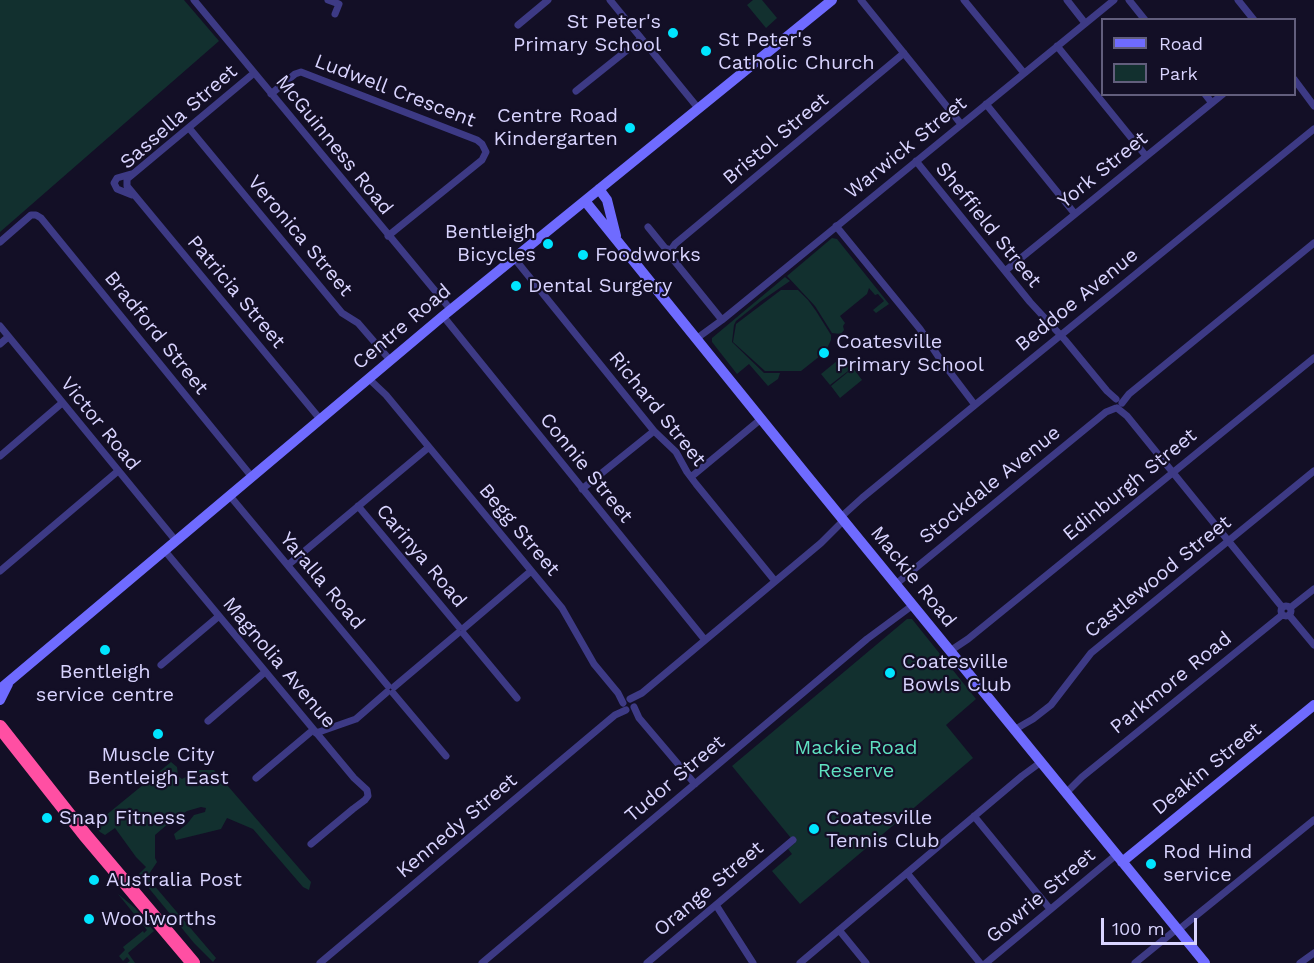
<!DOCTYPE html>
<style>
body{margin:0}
#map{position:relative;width:1314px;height:963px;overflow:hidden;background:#130f26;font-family:"Work Sans",sans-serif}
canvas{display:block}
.legend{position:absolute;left:1101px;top:18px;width:195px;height:78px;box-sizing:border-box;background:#130f26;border:2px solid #625e7d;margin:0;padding:8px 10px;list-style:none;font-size:18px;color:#d9d4ff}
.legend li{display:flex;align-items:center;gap:12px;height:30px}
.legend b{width:30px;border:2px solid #625e7d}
.scale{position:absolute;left:1101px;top:918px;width:96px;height:27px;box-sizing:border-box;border:3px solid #d9d4ff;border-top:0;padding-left:8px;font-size:18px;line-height:21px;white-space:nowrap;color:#d9d4ff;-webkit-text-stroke:4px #130f26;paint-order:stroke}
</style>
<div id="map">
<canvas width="1314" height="963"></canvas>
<ul class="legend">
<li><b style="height:8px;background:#6f6bff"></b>Road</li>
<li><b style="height:16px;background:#12302f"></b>Park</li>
</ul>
<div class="scale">100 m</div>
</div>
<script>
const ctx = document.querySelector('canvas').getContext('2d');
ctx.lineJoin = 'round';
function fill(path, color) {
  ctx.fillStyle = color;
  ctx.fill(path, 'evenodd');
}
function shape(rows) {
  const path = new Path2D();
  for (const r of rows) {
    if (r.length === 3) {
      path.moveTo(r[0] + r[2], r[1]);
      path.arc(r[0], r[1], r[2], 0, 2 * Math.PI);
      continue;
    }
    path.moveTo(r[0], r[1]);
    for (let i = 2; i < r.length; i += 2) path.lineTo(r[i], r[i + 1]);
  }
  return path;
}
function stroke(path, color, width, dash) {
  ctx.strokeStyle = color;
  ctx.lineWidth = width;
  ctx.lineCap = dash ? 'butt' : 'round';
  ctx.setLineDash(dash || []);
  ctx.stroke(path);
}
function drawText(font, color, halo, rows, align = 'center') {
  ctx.font = font + ' "Work Sans",sans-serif';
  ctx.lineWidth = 4.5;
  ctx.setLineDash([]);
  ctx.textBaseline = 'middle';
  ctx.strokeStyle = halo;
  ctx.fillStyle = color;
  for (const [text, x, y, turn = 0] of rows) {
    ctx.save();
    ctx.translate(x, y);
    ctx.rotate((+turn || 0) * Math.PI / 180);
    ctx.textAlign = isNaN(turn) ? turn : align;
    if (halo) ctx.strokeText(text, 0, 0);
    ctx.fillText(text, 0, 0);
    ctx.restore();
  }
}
const green = shape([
 [0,0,184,0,219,41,0,232],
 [753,0,762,0,777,18,766,28,747,5],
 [832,238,837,239,889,304,876,313,873,310,884,301,878,294,875,295,869,288,867,294,840,316,845,323,843,326,844,330,841,334,832,333,815,306,787,276],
 [785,277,790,281,761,301,736,321,734,325,732,342,764,373,780,373,778,379,768,386,749,364,737,374,712,342,712,338],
 [781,290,798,290,808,300,816,311,831,335,831,340,825,352,801,371,765,371,733,342,736,324],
 [843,356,852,368,830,385,821,374],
 [853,368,862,380,840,398,831,386],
 [907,619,912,619,976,699,946,725,973,758,800,904,772,871,792,854,788,849,795,843,732,766],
 [171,762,177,767,178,776,182,779,199,770,214,770,311,882,309,890,303,887,253,829,227,818,221,829,176,840,174,834,187,824,194,815,205,812,206,808,201,807,187,811,169,823,155,835,155,858,157,862,147,877,216,958,213,962,194,943,138,875,146,867,136,857,115,828,105,835,100,832,94,825],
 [118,894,135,908,154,931,128,953,135,963,127,963,130,961,127,957,123,961,119,956,125,950,123,947,143,931,144,933,147,930]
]);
const street = shape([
 [194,0,451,310],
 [328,0,339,4,335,14],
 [610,0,698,108],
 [861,0,961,124],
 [964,0,1024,73],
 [1067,0,1085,23],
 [1129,0,1145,20],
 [1238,0,1254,20],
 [518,25,548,0],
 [1057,46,1146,156],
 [254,73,127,179,127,186,320,419],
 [1294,79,1314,106],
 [576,91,641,39],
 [271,94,295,74,301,72,477,140,482,144,486,152,482,160,388,236],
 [1205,94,1212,103],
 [986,104,1075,214],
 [189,128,342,313,358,323,390,360],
 [916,161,1030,302,1065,340,1107,391,1116,399],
 [131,174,117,178,114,183,117,189,132,195],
 [836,226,920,329,940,359,975,405],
 [648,227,665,248,671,250,670,255,672,258,722,320],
 [0,242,31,215,36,215,41,218,252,477],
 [671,250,675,244,904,53],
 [514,258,654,431,676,452,687,472,696,484,775,581],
 [1005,271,1223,94],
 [443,316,705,640],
 [0,326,176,541],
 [698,340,700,336,722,320,1114,0],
 [0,344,8,337],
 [368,378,386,395,562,608,594,664,618,693,623,703],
 [1122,403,1129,394,1314,243],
 [1117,408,1127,416,1282,607],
 [0,456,62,403],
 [691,477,761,419],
 [582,489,654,431],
 [230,496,388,686],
 [358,506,459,627],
 [841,517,862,498,975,405,1314,129],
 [165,551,354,778,367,790,368,796,365,800,353,809,311,844],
 [288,565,429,447],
 [0,571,118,471],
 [896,584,1106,412,1116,408],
 [1286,611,5],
 [1290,608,1314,589],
 [1289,615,1314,645],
 [464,628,531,571],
 [463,633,517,698],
 [950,651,968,639,1314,358],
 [161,665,219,616],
 [394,687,458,633],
 [393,693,446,756],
 [630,699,642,693,821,543,844,520],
 [634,707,639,718,695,784],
 [208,721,265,672],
 [1014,730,1033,719,1051,705,1091,653,1314,471],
 [316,733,356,719,387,692],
 [256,778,313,730],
 [1066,793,1082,777,1282,615],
 [974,816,1050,909],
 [907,873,980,963],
 [716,905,753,963],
 [839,930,866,963],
 [320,963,615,715,626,710],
 [482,963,867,639,913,605],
 [647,963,793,840],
 [800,963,1022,776,1041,762],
 [986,963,1116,855],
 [1135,963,1173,932,1182,927,1314,820],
 [1300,963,1314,953]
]);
const secondary = shape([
 [599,189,607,200,616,236],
 [585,201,804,472,1205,963],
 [0,689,443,316,832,0],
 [0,700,8,684],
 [1122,862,1314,705]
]);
const highway = shape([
 [0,727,85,835,193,963]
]);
const markers = [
 [673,33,6,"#00e5ff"],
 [706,51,6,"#00e5ff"],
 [630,128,6,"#00e5ff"],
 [548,244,6,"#00e5ff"],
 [583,255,6,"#00e5ff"],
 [516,286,6,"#00e5ff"],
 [824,353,6,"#00e5ff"],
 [105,650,6,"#00e5ff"],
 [890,673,6,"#00e5ff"],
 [158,734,6,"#00e5ff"],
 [47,818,6,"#00e5ff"],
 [814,829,6,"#00e5ff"],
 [1151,864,6,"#00e5ff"],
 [94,880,6,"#00e5ff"],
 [89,919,6,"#00e5ff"]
];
const poiNames = [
 ["St Peter's",661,22,"right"],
 ["Primary School",661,45,"right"],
 ["St Peter's",718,40],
 ["Catholic Church",718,63],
 ["Centre Road",618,116,"right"],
 ["Kindergarten",618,139,"right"],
 ["Bentleigh",536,232,"right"],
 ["Bicycles",536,255,"right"],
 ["Foodworks",595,255],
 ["Dental Surgery",528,286],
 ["Coatesville",836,342],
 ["Primary School",836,365],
 ["Coatesville",902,662],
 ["Bowls Club",902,685],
 ["Bentleigh",105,672,"center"],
 ["service centre",105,695,"center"],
 ["Muscle City",158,755,"center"],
 ["Bentleigh East",158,778,"center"],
 ["Snap Fitness",59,818],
 ["Coatesville",826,818],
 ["Tennis Club",826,841],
 ["Rod Hind",1163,852],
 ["service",1163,875],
 ["Australia Post",106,880],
 ["Woolworths",101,919]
];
const streetNames = [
 ["Ludwell Crescent",395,91,21],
 ["Sassella Street",179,117,-41],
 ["Bristol Street",776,139,-40],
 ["McGuinness Road",334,145,51],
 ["Warwick Street",906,148,-39],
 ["York Street",1103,170,-39],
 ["Sheffield Street",988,225,51],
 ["Veronica Street",300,236,50],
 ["Patricia Street",236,292,50],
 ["Beddoe Avenue",1077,300,-39],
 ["Centre Road",402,327,-40],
 ["Bradford Street",156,333,51],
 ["Richard Street",657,409,51],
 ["Victor Road",100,424,51],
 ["Connie Street",586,468,51],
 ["Stockdale Avenue",990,485,-39],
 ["Edinburgh Street",1130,485,-39],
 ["Begg Street",519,530,50],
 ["Carinya Road",421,556,50],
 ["Mackie Road",913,577,51],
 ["Castlewood Street",1158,577,-39],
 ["Yaralla Road",322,581,50],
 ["Magnolia Avenue",279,663,50],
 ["Parkmore Road",1171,683,-39],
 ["Deakin Street",1207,769,-39],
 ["Tudor Street",675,779,-40],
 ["Kennedy Street",457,826,-40],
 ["Orange Street",709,889,-40],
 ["Gowrie Street",1041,896,-40]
];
const parkNames = [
 ["Mackie Road",856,748],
 ["Reserve",856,771]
];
fill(green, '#12302f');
stroke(street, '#3d3a85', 7);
stroke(secondary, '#6f6bff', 10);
stroke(highway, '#ff4fa3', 14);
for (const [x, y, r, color] of markers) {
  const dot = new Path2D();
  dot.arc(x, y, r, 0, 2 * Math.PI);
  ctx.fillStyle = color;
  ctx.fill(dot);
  stroke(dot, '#130f26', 2);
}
drawText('20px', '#d9d4ff', '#130f26', poiNames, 'left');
drawText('20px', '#d9d4ff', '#130f26', streetNames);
drawText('20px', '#5fe0c0', '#130f26', parkNames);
</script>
